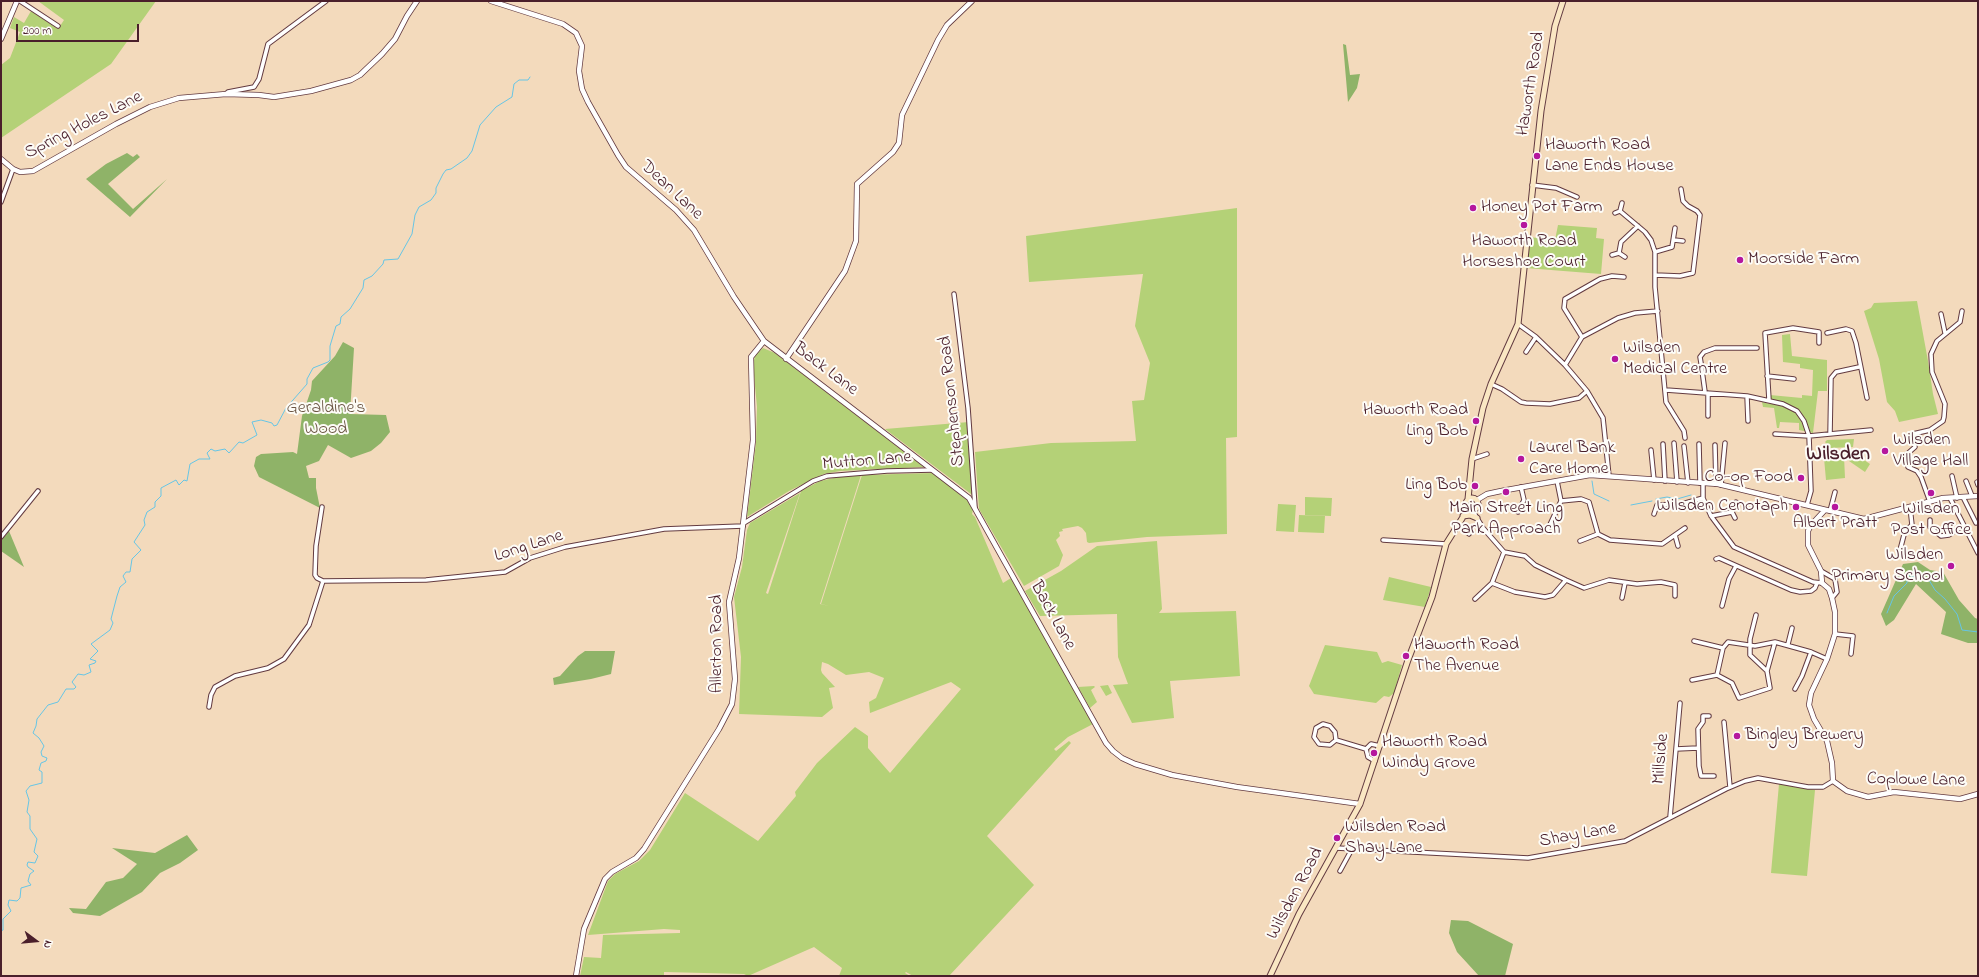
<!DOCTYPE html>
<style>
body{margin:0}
#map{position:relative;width:1979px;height:977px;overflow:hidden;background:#f3dabc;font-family:"Indie Flower",sans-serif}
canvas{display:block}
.frame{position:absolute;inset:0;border:2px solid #4a1f2b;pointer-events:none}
.north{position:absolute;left:16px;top:921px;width:40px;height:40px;-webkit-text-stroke:3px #fdfcf7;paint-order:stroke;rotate:106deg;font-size:11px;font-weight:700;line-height:16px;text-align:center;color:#4a1f2b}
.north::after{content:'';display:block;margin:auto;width:14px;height:18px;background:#4a1f2b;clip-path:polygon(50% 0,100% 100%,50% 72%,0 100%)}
.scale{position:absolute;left:16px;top:24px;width:123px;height:18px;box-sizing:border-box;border:2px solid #4a1f2b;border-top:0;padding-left:5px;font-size:12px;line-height:14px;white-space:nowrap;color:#4a1f2b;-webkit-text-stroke:3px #fdfcf7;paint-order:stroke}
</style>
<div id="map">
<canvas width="1979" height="977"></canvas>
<div class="frame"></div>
<div class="north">N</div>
<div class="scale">200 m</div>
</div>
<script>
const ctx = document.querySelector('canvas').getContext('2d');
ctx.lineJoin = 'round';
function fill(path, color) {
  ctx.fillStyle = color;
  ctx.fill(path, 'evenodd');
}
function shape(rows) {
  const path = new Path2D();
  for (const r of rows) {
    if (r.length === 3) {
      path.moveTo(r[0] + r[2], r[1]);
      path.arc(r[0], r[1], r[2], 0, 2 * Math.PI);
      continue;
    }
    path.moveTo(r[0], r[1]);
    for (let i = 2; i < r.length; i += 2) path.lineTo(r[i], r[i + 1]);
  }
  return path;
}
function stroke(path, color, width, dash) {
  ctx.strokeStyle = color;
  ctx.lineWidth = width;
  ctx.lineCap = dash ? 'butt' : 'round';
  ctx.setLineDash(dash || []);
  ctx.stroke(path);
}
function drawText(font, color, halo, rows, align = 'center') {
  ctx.font = font + ' "Indie Flower",sans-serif';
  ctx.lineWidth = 4;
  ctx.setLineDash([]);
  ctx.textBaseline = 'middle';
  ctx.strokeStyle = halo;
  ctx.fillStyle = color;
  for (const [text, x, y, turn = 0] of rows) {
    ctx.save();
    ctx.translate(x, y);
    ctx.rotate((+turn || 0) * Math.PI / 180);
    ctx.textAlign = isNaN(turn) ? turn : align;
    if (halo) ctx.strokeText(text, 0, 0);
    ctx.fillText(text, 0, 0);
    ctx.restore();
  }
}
const green = shape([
 [38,1,156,1,111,64,1,138,1,65,10,58,20,32,10,28,14,17,24,23,31,11,58,29,64,20],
 [1237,208,1237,437,1226,438,1227,534,1147,537,1089,543,1087,542,1086,533,1082,528,1078,526,1062,529,1063,531,1059,532,1060,536,1056,540,1063,555,1059,566,1024,586,979,509,975,452,1051,443,1136,441,1132,401,1144,400,1150,363,1135,326,1143,274,1029,282,1026,236],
 [1558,225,1597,228,1596,238,1604,239,1601,274,1526,268,1529,237,1555,240],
 [1917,301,1928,361,1933,394,1938,414,1899,422,1895,411,1887,402,1879,359,1864,311,1871,308,1874,303],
 [1790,334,1792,356,1827,360,1827,391,1818,391,1813,433,1799,430,1799,423,1780,422,1779,428,1777,428,1774,408,1763,407,1762,402,1770,404,1770,395,1802,398,1802,395,1812,396,1813,370,1800,368,1800,364,1783,362,1782,335],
 [763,348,775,353,924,467,840,471,824,474,789,491,747,517,756,442,757,407,753,365,755,355],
 [969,422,975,497,885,429],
 [1854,439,1853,447,1830,448,1825,442,1827,440],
 [1854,453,1870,464,1865,472,1849,461],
 [1844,456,1845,478,1826,480,1824,458],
 [933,473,968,501,973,510,972,514,975,517,1003,583,1011,578,1093,724,1068,737,1054,749,1056,751,1069,741,1071,743,987,836,1034,885,949,976,913,976,906,972,905,973,910,976,839,976,842,968,814,947,748,976,744,974,664,972,664,976,580,976,584,957,601,958,603,935,680,933,680,930,664,929,588,935,608,881,615,874,639,861,650,850,685,793,758,841,796,796,795,792,817,763,855,727,868,736,868,748,890,773,961,689,951,682,870,713,869,702,876,698,884,678,869,672,846,675,828,664,822,662,821,670,822,673,835,687,829,688,833,708,822,717,739,714,741,657,734,597,742,567,747,530,750,523,800,493,766,593,768,594,801,491,820,481,843,476,861,475,820,604,829,606,821,604,862,475],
 [1305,497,1332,498,1331,516,1305,515],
 [1278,504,1296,505,1294,532,1276,531],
 [1299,515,1325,516,1324,533,1298,532],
 [1157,541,1162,609,1159,613,1236,611,1240,676,1170,681,1174,718,1132,723,1113,685,1128,684,1118,657,1117,614,1040,616,1025,591,1061,571,1097,546],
 [1389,577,1431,587,1425,607,1383,600],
 [1325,645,1377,652,1382,663,1388,661,1402,665,1394,693,1389,697,1384,696,1376,703,1314,694,1309,686],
 [1108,685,1112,693,1106,696,1100,686],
 [1094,686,1095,687,1091,690,1097,702,1090,708,1078,687],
 [1779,784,1815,790,1807,876,1771,873]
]);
const forest = shape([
 [1343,44,1346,45,1350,75,1360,74,1357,88,1348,102],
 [127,153,133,157,137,154,140,157,108,184,133,209,167,179,130,217,86,179,106,164],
 [343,342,354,348,350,414,386,415,390,432,381,443,371,451,351,458,328,445,319,461,306,466,309,478,316,478,316,488,320,508,259,477,254,466,256,457,261,454,293,452,297,454,302,416,311,390,312,381,335,356],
 [9,531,24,567,1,551,1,541],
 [1918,562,1930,570,1943,572,1959,600,1975,618,1978,619,1978,643,1968,643,1941,634,1946,612,1916,584,1894,620,1886,626,1881,614,1903,564],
 [585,651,615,651,611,674,591,679,554,685,553,678,560,676,578,656],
 [187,835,198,850,180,863,160,873,142,892,100,916,73,913,69,908,86,909,106,882,123,878,137,864,112,848,155,853],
 [1451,920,1468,921,1513,944,1505,976,1479,976,1457,952,1449,933]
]);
const stream = shape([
 [1592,481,1594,494,1609,501],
 [1656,499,1667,497,1677,499,1691,495],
 [1631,505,1652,501],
 [1887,613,1894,596,1907,583,1907,575,1929,580,1935,590,1945,599,1957,614,1962,630,1978,632],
 [1,931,3,930,3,919,11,911,8,905,9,900,17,901,20,898,21,888,31,885,28,881,30,874,34,871,28,867,27,865,28,862,35,863,38,856,34,852,37,839,30,829,30,816,27,812,29,800,26,791,30,786,42,783,42,772,39,770,41,763,46,761,47,758,42,756,41,752,44,746,39,738,33,733,36,726,37,719,48,705,58,702,66,689,74,689,76,687,72,682,78,674,84,675,91,672,89,665,95,663,96,661,90,659,98,651,91,644,110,630,113,623,111,619,117,596,120,587,126,582,123,576,126,572,130,572,132,559,141,550,134,542,145,525,144,520,147,512,155,507,155,502,161,496,161,488,176,480,179,485,184,480,187,481,190,464,199,459,210,459,207,453,211,449,215,451,225,449,229,453,239,442,243,443,257,435,252,422,261,420,272,423,274,426,277,425,286,408,307,384,307,379,313,368,328,362,330,360,330,346,336,326,340,324,341,317,350,309,363,288,364,280,372,276,383,264,384,260,398,259,412,234,415,215,419,207,431,200,436,193,436,188,443,174,446,170,451,169,467,158,472,151,480,125,496,107,512,97,514,84,519,80,528,80,530,77]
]);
const minor = shape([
 [20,1,58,26],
 [226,94,228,92,254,87,259,79,268,44,326,1],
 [1532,185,1556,188,1577,197],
 [1,202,13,169],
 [1620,211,1645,232,1651,240,1655,252,1655,287,1666,402,1684,431,1685,438],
 [1615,213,1620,211,1622,203],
 [1674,240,1683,241],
 [1655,252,1672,247,1675,228],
 [1619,253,1621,242,1638,226],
 [1612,255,1619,253,1625,257],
 [1655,275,1680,276,1693,273,1700,215,1697,211,1688,206,1683,201,1681,189],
 [954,294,968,408,975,507],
 [1941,314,1945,333],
 [1518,324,1536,337,1565,365,1587,391,1603,418,1609,476],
 [1827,333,1846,329,1852,331,1856,343,1867,398],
 [1582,337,1564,308,1565,299,1600,279,1612,276,1624,277],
 [1526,352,1536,337],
 [1565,365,1582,337,1618,318,1635,313,1658,311],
 [1767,376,1794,379],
 [1491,384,1502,389,1521,402,1526,403,1550,404,1579,398,1587,391],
 [1666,390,1747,396,1783,404,1797,411,1804,421,1809,436,1811,491,1807,505],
 [1705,392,1701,363,1700,357,1704,352,1715,348,1757,348],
 [1708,393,1708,416],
 [1747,396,1748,421],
 [1769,400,1765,333,1793,328,1819,332,1819,343],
 [1775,434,1809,436,1871,430],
 [1830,434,1831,378,1836,372,1859,367],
 [1674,443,1677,482],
 [1663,444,1665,481],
 [1699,444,1700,483],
 [1715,445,1716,484],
 [1684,446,1688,483],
 [1651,450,1654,480],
 [1472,459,1487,454],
 [1952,476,1957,498],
 [1966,481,1972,496],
 [1977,482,1978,485],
 [1703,483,1703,498,1711,516,1734,547,1813,582,1822,583],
 [1721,485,1725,443],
 [1963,497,1976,523],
 [1950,498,1978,553],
 [1561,501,1581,499,1589,502,1598,534,1580,541],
 [1930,502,1921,477,1917,471,1908,467,1906,455,1915,447,1913,434,1930,430,1943,421,1944,417,1945,404,1932,372,1931,354,1937,341,1960,322,1962,311],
 [322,507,316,546,315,575,317,578,323,581,426,580,505,572,530,558,565,547,664,529,743,526],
 [1472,510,1483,528,1504,552,1525,556,1535,565,1566,580,1584,588,1609,580,1637,584,1661,582,1675,585,1675,596],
 [1830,511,1835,492],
 [1518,512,1524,500,1521,487],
 [1732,512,1736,502],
 [1654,514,1657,505,1682,504,1703,498],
 [1711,516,1732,512,1735,518],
 [1930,520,1930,527,1941,536,1949,535,1963,526],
 [744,523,813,481,827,476,887,471,932,470],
 [1457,524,1469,534],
 [1548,529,1561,501,1557,481],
 [1598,534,1610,540,1662,544,1685,528],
 [1675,535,1678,546],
 [1,537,38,491],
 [1383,540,1446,544],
 [1899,554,1905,531,1912,525,1910,507],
 [1716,559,1719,558,1791,590,1800,592,1811,591,1815,588,1817,583],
 [1821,571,1835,579,1837,592,1832,598],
 [1492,583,1515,592,1545,597,1553,595,1566,580],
 [1622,598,1625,583],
 [1475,599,1492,583,1504,552],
 [1722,606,1729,579,1736,566],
 [1756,615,1750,639,1750,655,1767,671],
 [1835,634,1853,636,1851,654],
 [1694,641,1723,648],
 [1775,642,1767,671,1770,688,1739,698,1732,683,1717,675,1723,648,1728,642,1755,646,1775,642,1811,652,1827,659],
 [1788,644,1792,628],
 [1692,680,1717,675],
 [1795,689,1802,676,1811,652],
 [209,707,211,695,215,687,235,676,268,668,284,659,309,625,323,581],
 [1709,716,1703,716,1703,722,1698,729,1699,766,1701,776,1714,776],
 [1724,722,1730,787],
 [1336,740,1335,732,1330,726,1323,724,1316,728,1314,737,1319,744,1330,745,1336,740,1366,749],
 [1676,749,1698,748],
 [1375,761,1368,757,1366,749,1371,744,1380,746],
 [1670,817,1680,703],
 [1336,848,1528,858,1625,841,1726,789,1745,781,1758,778,1808,787,1823,787,1833,781],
 [1340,871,1352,849]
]);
const tertiary = shape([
 [491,1,563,24,576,33,582,46,579,71,582,89,588,102,618,155,626,167,676,210,694,230,734,297,764,341,969,498,1106,743,1113,751,1122,758,1135,764,1172,775,1237,787,1360,804],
 [1,39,17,1],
 [1,159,13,169,20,172,33,171,116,124,150,107,179,98,226,94,259,95,274,97,311,91,351,80,360,75,382,54,395,39,407,16,417,1],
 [786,359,845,271,856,241,857,184,893,152,899,143,902,115,938,40,947,25,972,1],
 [1477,500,1487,494,1501,491,1590,475,1718,484,1864,519,1943,498,1978,496],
 [1825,510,1811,525,1808,531,1808,545,1821,571,1822,583,1829,589,1832,598,1835,612,1835,634,1827,659,1811,693,1809,705,1814,719,1827,741,1832,763,1833,781,1847,791,1868,797,1894,792,1960,799,1978,794],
 [576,976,584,929,605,879,612,872,636,858,644,849,719,729,732,704,735,679,729,602,739,558,753,440,751,357,764,341]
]);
const secondary = shape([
 [1472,504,6],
 [1468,499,1472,459,1483,408,1491,384,1518,324,1541,111,1555,26,1563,1],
 [1463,516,1470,515,1477,518],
 [1270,976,1299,914,1360,804,1408,660,1432,597,1446,544,1468,509]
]);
const markers = [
 [1537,156,4,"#b5179e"],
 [1473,208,4,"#b5179e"],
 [1524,225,4,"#b5179e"],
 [1740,260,4,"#b5179e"],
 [1615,359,4,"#b5179e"],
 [1476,421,4,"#b5179e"],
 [1885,451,4,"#b5179e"],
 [1521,459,4,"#b5179e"],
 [1801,478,4,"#b5179e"],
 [1475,486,4,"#b5179e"],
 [1506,492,4,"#b5179e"],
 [1931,493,4,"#b5179e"],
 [1796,507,4,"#b5179e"],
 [1835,507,4,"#b5179e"],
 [1951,566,4,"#b5179e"],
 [1406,656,4,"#b5179e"],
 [1737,736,4,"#b5179e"],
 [1374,753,4,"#b5179e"],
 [1337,838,4,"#b5179e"]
];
const streetNames = [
 ["Haworth Road",1532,84,-81],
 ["Spring Holes Lane",84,126,-27],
 ["Dean Lane",671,191,43],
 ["Back Lane",825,370,37],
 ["Stephenson Road",953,401,-96],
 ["Mutton Lane",867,462,-5],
 ["Long Lane",529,547,-18],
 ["Back Lane",1052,616,61],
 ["Allerton Road",718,644,-90],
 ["Millside",1662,759,-85],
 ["Coplowe Lane",1916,781,1],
 ["Shay Lane",1578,836,-10],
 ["Wilsden Road",1296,894,-62]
];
const poiNames = [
 ["Haworth Road",1545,146],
 ["Lane Ends House",1545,167],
 ["Honey Pot Farm",1481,208],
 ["Haworth Road",1524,242,"center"],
 ["Horseshoe Court",1524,263,"center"],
 ["Moorside Farm",1748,260],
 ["Wilsden",1623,349],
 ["Medical Centre",1623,370],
 ["Haworth Road",1468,411,"right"],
 ["Ling Bob",1468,432,"right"],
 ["Wilsden",1893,441],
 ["Village Hall",1893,462],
 ["Laurel Bank",1529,449],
 ["Care Home",1529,470],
 ["Co-op Food",1793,478,"right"],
 ["Ling Bob",1467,486,"right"],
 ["Wilsden Cenotaph",1788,507,"right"],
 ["Main Street Ling",1506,509,"center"],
 ["Park Approach",1506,530,"center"],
 ["Wilsden",1931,510,"center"],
 ["Post Office",1931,531,"center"],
 ["Albert Pratt",1835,524,"center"],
 ["Wilsden",1943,556,"right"],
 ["Primary School",1943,577,"right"],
 ["Haworth Road",1414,646],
 ["The Avenue",1414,667],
 ["Bingley Brewery",1745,736],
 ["Haworth Road",1382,743],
 ["Windy Grove",1382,764],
 ["Wilsden Road",1345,828],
 ["Shay Lane",1345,849]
];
const parkNames = [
 ["Geraldine's",326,409],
 ["Wood",326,430]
];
const quarterNames = [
 ["Wilsden",1838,456]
];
fill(green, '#b4d177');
fill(forest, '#8fb368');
stroke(stream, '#66c5e5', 1);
stroke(minor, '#633b41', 5.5);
stroke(tertiary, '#633b41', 6);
stroke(secondary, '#633b41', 7);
stroke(minor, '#fff', 3.5);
stroke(tertiary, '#fff', 4.5);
stroke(secondary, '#fae7c3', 5);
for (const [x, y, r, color] of markers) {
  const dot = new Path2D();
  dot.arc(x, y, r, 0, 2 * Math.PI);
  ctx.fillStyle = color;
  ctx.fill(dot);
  stroke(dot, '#fdfcf7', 1.5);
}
drawText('18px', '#4a1f2b', '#fdfcf7', streetNames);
drawText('18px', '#4a1f2b', '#fdfcf7', poiNames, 'left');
drawText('18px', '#6a5442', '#fdfcf7', parkNames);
drawText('bold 20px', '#4a1f2b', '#fdfcf7', quarterNames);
</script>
